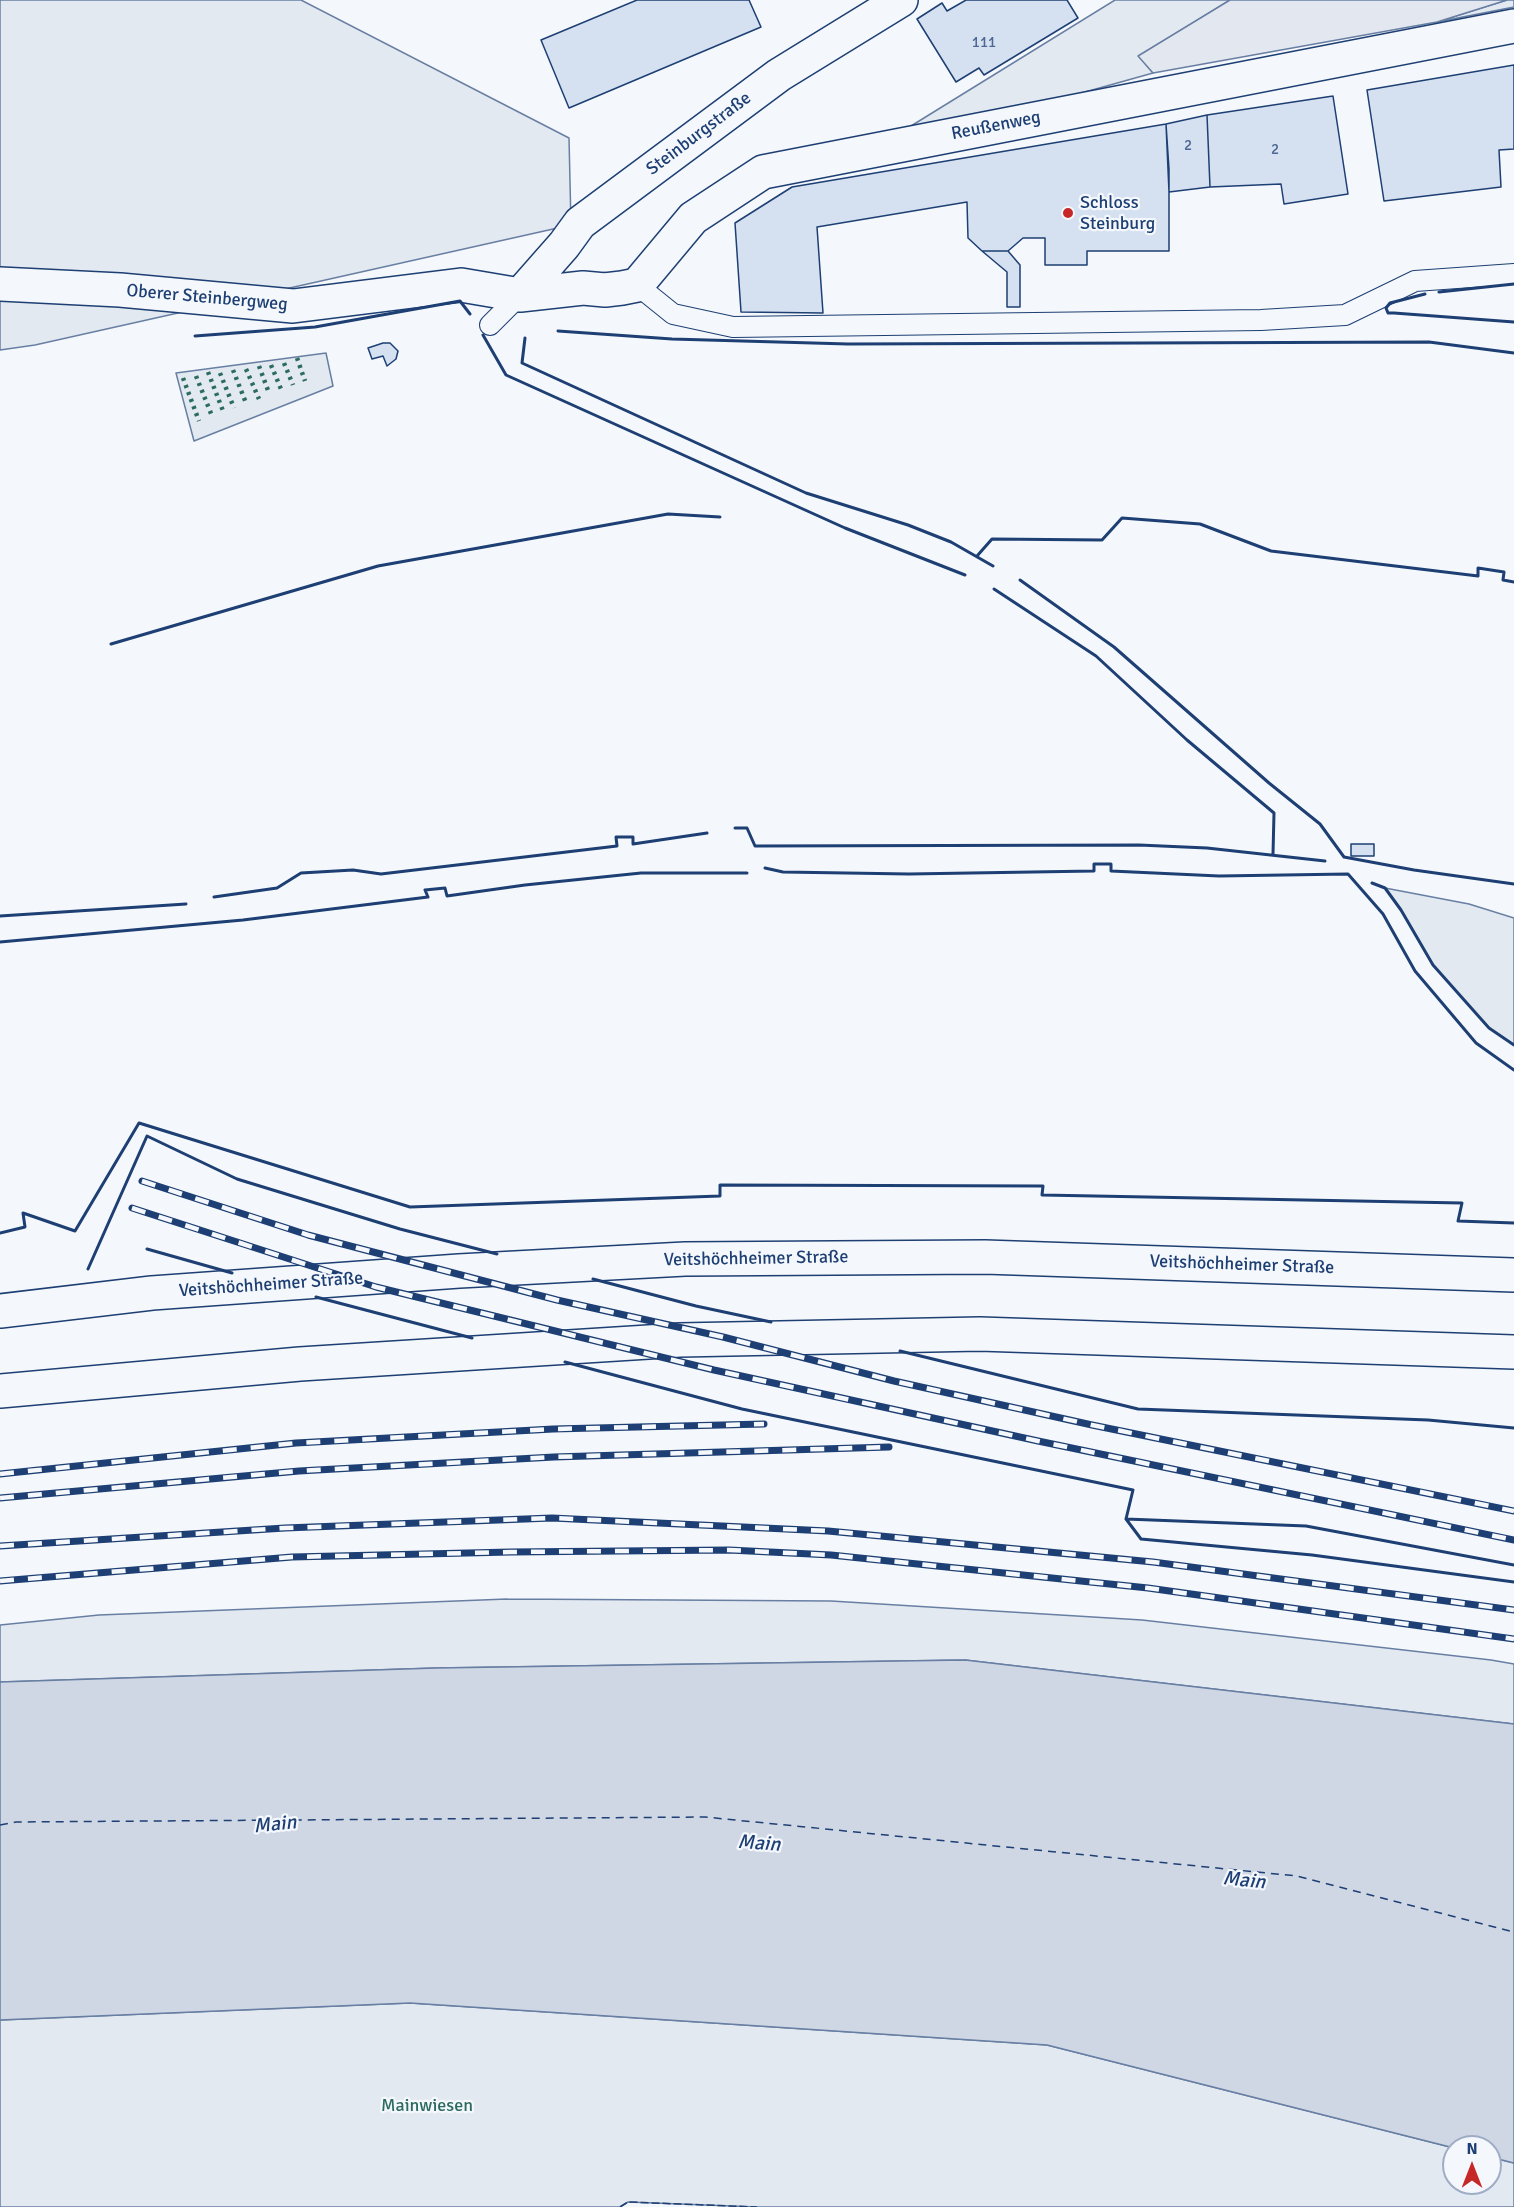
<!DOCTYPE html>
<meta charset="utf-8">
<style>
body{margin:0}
#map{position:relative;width:1514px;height:2207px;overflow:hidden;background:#f4f7fb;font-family:Signika,sans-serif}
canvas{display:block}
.north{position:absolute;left:1442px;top:2135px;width:60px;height:60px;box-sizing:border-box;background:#f4f7fb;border:2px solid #9eadc5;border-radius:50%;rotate:0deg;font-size:16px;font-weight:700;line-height:24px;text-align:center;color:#1d3f73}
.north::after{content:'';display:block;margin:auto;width:21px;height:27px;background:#c62828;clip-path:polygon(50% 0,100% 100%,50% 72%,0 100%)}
</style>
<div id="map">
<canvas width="1514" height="2207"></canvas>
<div class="north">N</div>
</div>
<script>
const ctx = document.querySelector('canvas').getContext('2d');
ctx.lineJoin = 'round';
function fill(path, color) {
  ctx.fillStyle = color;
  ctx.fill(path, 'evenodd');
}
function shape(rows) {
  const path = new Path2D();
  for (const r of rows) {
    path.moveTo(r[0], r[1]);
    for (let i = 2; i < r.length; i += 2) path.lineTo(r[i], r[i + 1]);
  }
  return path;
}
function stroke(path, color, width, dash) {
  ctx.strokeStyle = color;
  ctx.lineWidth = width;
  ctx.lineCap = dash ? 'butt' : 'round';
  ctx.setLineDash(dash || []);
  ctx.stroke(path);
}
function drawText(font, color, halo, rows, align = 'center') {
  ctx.font = font + ' Signika,sans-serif';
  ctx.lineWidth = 4.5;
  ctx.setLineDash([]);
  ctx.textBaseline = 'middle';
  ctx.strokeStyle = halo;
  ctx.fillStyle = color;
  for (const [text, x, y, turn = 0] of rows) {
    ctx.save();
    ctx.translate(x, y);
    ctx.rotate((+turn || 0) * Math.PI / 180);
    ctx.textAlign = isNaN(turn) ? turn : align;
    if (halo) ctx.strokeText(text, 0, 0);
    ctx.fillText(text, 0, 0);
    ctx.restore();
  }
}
const green = shape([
 [0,0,301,0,569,138,571,225,35,345,0,350,0,0],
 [1115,0,1230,0,1139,56,1153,73,942,132,911,126,1115,0],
 [1507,0,1514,0,1514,7,1437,22,1507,0],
 [326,353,333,386,194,441,176,373,326,353],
 [1385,888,1469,904,1514,918,1514,1045,1489,1028,1433,965,1401,910,1385,888],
 [507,1599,831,1601,1142,1620,1491,1660,1514,1664,1514,1724,965,1660,436,1668,0,1682,0,1625,99,1615,507,1599],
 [410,2003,1047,2045,1454,2148,1454,2183,1490,2183,1490,2157,1514,2163,1514,2207,757,2207,628,2202,620,2207,0,2207,0,2020,410,2003]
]);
const parking = shape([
 [1230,0,1507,0,1437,22,1153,73,1138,56,1230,0]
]);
const water = shape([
 [965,1660,1514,1724,1514,2163,1490,2157,1490,2147,1454,2148,1047,2045,410,2003,0,2020,0,1682,436,1668,965,1660]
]);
const ferry = shape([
 [0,1825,16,1822,705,1817,1297,1876,1514,1932]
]);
const building = shape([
 [637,0,749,0,761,27,569,108,541,40,637,0],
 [966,0,1067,0,1078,18,984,75,979,68,956,82,917,19,942,3,947,11,966,0],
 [1514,65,1514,149,1499,150,1501,187,1384,201,1367,90,1514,65],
 [1333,96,1348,194,1284,204,1281,184,1210,187,1207,115,1333,96],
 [1207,115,1210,187,1169,192,1166,124,1207,115],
 [1166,124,1169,169,1169,251,1087,251,1087,265,1045,265,1045,238,1023,238,1008,251,982,251,968,238,967,202,817,227,823,313,741,312,735,223,792,187,1166,124],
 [982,251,1008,251,1020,265,1020,307,1007,307,1007,272,982,251],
 [383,343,390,343,398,351,396,359,387,366,383,356,372,359,368,348,383,343],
 [1351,844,1374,844,1374,856,1351,856,1351,844]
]);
const service = shape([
 [637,285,673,314,733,327,1261,320,1345,315,1415,281,1514,274],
 [490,325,520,295]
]);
const minor = shape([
 [0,284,120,290,293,306,461,285,520,295,583,288,605,290,622,288,637,285,693,218,763,172,1514,26],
 [520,295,564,245,580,223,779,75,901,0]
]);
const trunk = shape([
 [0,1311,152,1293,459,1271,685,1259,985,1257,1514,1275],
 [0,1391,300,1364,680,1340,980,1334,1514,1352]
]);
const rail = shape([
 [142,1181,308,1235,557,1300,723,1337,894,1381,1092,1425,1514,1511],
 [132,1208,376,1287,714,1370,1038,1441,1514,1540],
 [0,1474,296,1443,553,1429,764,1424],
 [0,1498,299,1471,554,1457,889,1447],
 [0,1546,285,1528,552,1518,828,1531,1017,1549,1153,1562,1514,1610],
 [0,1581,292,1557,511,1552,729,1550,831,1555,1148,1588,1514,1639]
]);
const hedge = shape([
 [297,358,305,381],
 [284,363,293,385],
 [271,365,281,389],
 [259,366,269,393],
 [246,369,259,399],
 [233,370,246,403],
 [208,372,223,411],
 [220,373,234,408],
 [196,376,212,416],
 [183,378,199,421]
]);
const fence = shape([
 [620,2207,628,2202,757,2207]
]);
const wall = shape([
 [1439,292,1514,284],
 [1425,294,1390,303,1386,308,1388,313,1394,313,1514,322],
 [558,331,672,339,848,344,1429,342,1514,353],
 [483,335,506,375,845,528,965,575],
 [195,336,315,327,460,301,470,314],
 [525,338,522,363,806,493,908,525,951,542,993,566],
 [977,556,992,539,1102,540,1122,518,1200,524,1271,551,1478,576,1478,568,1504,572,1503,580,1514,582],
 [1020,580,1114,647,1269,783,1320,824,1344,857,1414,870,1514,884],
 [994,589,1096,656,1187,740,1274,813,1273,854],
 [111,644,378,566,668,514,720,517],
 [735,828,747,828,755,846,1139,845,1207,848,1325,861],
 [765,868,783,872,909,874,1094,871,1094,864,1111,864,1111,871,1219,876,1348,874,1383,914,1415,971,1476,1043,1514,1070],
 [1372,883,1385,888,1401,910,1433,965,1489,1028,1514,1045],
 [214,897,277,888,301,873,353,870,381,874,617,846,616,837,633,837,633,844,707,833],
 [0,916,186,904],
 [0,942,243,920,428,897,425,890,445,888,447,896,525,885,641,873,747,873],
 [0,1233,25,1227,23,1213,75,1231,139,1123,410,1207,720,1196,720,1185,1043,1186,1042,1195,1462,1203,1458,1221,1514,1223],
 [147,1249,232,1273],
 [88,1269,147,1136,237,1179,400,1229,497,1254],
 [593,1279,696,1306,771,1322],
 [316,1297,472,1338],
 [900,1351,1138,1409,1428,1420,1514,1428],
 [565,1362,742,1409,1133,1490,1126,1519],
 [1126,1519,1141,1539,1312,1555,1514,1582],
 [1126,1519,1306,1526,1514,1565]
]);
const markers = [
 [1068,213,6,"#c62828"]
];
const numberNames = [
 ["111",984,43],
 ["2",1188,146],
 ["2",1275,150]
];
const streetNames = [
 ["Reußenweg",996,126,-11],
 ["Steinburgstraße",699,134,-37],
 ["Oberer Steinbergweg",207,298,5],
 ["Veitshöchheimer Straße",756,1259,-1],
 ["Veitshöchheimer Straße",1242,1265,2],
 ["Veitshöchheimer Straße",271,1285,-4]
];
const poiNames = [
 ["Schloss",1080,203],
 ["Steinburg",1080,224]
];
const parkNames = [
 ["Mainwiesen",427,2106]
];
const waterNames = [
 ["Main",275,1825,-6],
 ["Main",759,1844,4],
 ["Main",1244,1881,6]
];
fill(green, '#e3e9f0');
stroke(green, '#687fa3', 1.5);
fill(parking, '#e3e8f0');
stroke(parking, '#687fa3', 1.5);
fill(water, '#cfd7e4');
stroke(water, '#687fa3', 1.5);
stroke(ferry, '#1d3f73', 1.5, [8, 6]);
fill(building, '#d5e0f0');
stroke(building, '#1d3f73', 1.5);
stroke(service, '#1d3f73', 22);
stroke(minor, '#1d3f73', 36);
stroke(trunk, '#1d3f73', 36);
stroke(service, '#f4f7fb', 20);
stroke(minor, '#f4f7fb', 33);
stroke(trunk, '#f4f7fb', 33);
stroke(rail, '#1d3f73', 7);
stroke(rail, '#f4f7fb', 4.5, [14]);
stroke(hedge, '#2c6c60', 4.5, [3, 4.5]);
stroke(fence, '#1d3f73', 1.5, [8, 3]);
stroke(wall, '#1d3f73', 3);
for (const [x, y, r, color] of markers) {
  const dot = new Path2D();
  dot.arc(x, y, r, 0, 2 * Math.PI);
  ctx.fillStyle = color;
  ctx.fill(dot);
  stroke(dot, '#f4f7fb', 2);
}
drawText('15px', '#4b6792', null, numberNames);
drawText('18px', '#1d3f73', '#f4f7fb', streetNames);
drawText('18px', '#1d3f73', '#f4f7fb', poiNames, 'left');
drawText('18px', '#2c6c60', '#f4f7fb', parkNames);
drawText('italic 20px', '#1d3f73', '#f4f7fb', waterNames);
</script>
